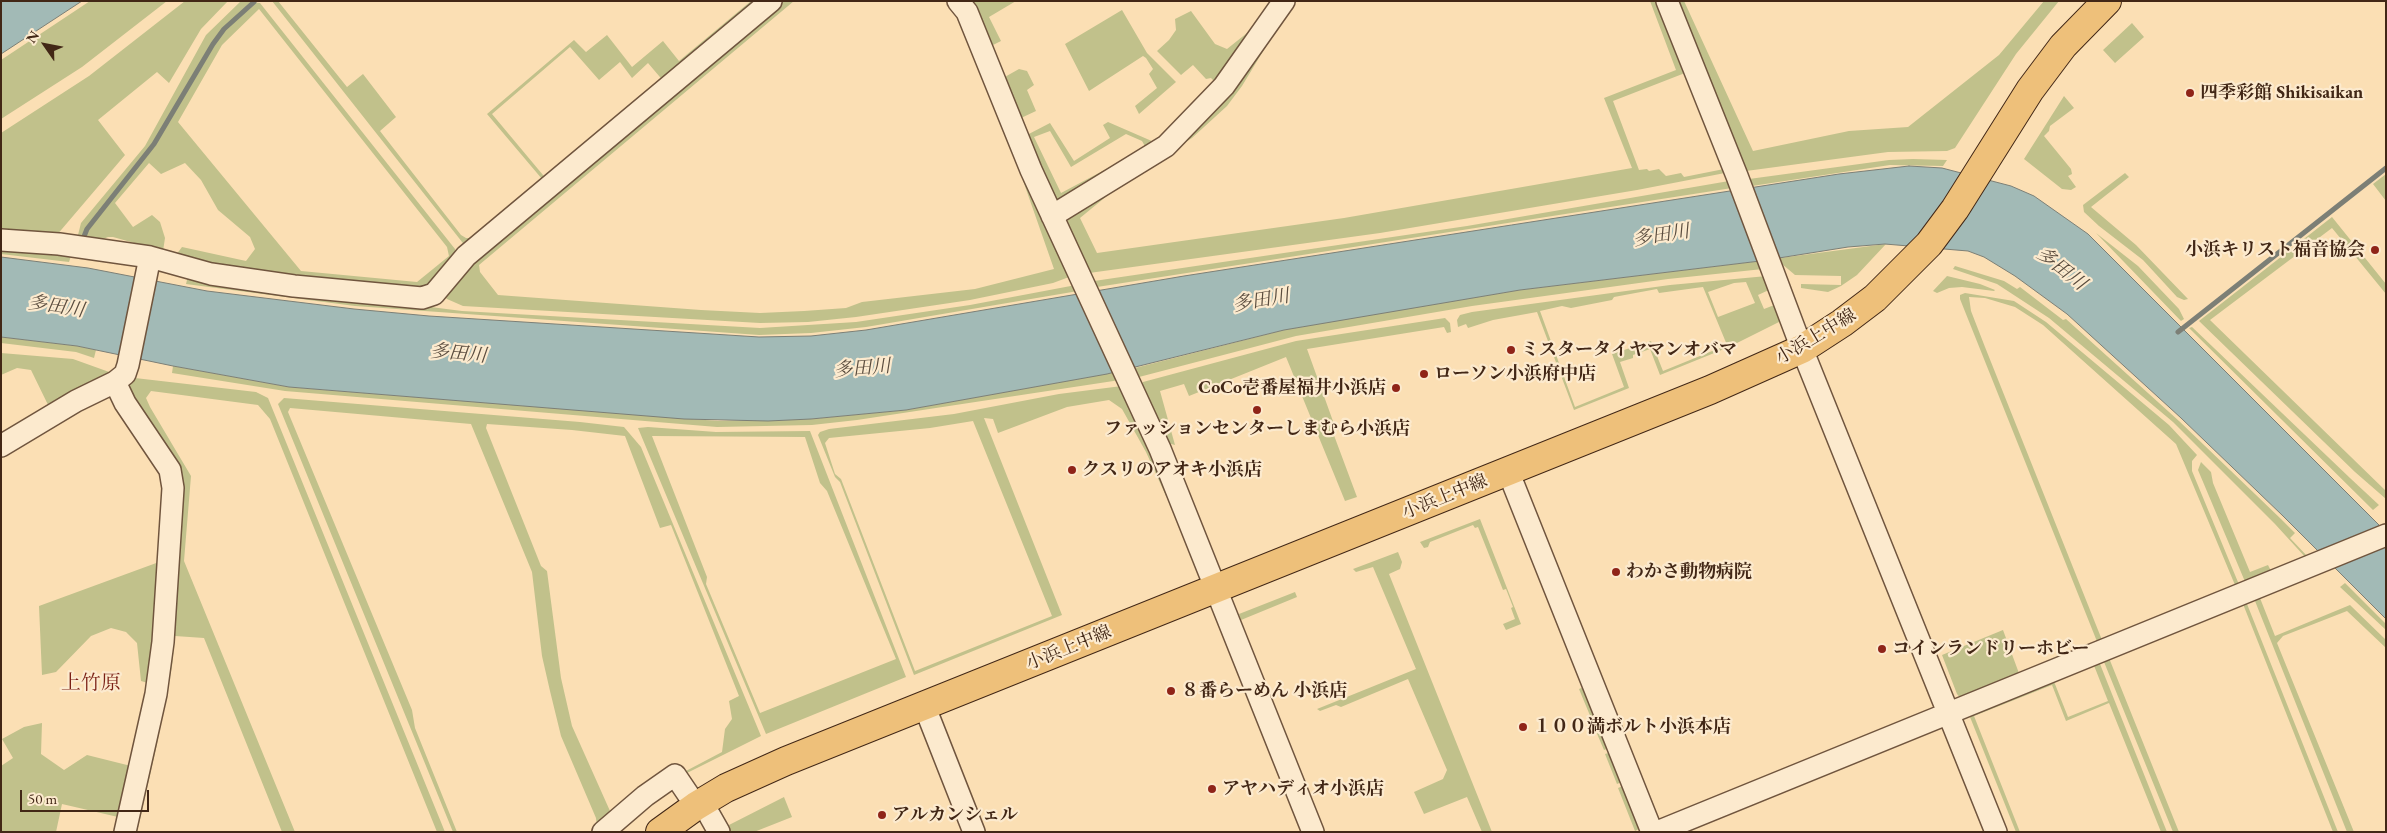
<!DOCTYPE html>
<meta charset="utf-8">
<style>
body{margin:0}
#map{position:relative;width:2387px;height:833px;overflow:hidden;background:#fbdfb4;font-family:"EB Garamond",serif}
canvas{display:block}
.frame{position:absolute;inset:0;border:2px solid #422716;pointer-events:none}
.north{position:absolute;left:20px;top:20px;width:50px;height:50px;-webkit-text-stroke:4px #fceace;paint-order:stroke;rotate:303deg;font-size:14px;font-weight:700;line-height:20px;text-align:center;color:#422716}
.north::after{content:'';display:block;margin:auto;width:18px;height:22px;background:#422716;clip-path:polygon(50% 0,100% 100%,50% 72%,0 100%)}
.scale{position:absolute;left:20px;top:790px;width:129px;height:22px;box-sizing:border-box;border:2px solid #422716;border-top:0;padding-left:6px;font-size:15px;line-height:18px;white-space:nowrap;color:#422716;-webkit-text-stroke:4px #fceace;paint-order:stroke}
</style>
<div id="map">
<canvas width="2387" height="833"></canvas>
<div class="frame"></div>
<div class="north">N</div>
<div class="scale">50 m</div>
</div>
<script>
const ctx = document.querySelector('canvas').getContext('2d');
ctx.lineJoin = 'round';
function fill(path, color) {
  ctx.fillStyle = color;
  ctx.fill(path, 'evenodd');
}
function shape(rows) {
  const path = new Path2D();
  for (const r of rows) {
    path.moveTo(r[0], r[1]);
    for (let i = 2; i < r.length; i += 2) path.lineTo(r[i], r[i + 1]);
  }
  return path;
}
function stroke(path, color, width, dash) {
  ctx.strokeStyle = color;
  ctx.lineWidth = width;
  ctx.lineCap = dash ? 'butt' : 'round';
  ctx.setLineDash(dash || []);
  ctx.stroke(path);
}
function drawText(font, color, halo, rows, align = 'center') {
  ctx.font = font + ' "EB Garamond","Noto Serif JP",serif';
  ctx.lineWidth = 4.5;
  ctx.setLineDash([]);
  ctx.textBaseline = 'middle';
  ctx.strokeStyle = halo;
  ctx.fillStyle = color;
  for (const [text, x, y, turn = 0] of rows) {
    ctx.save();
    ctx.translate(x, y);
    ctx.rotate((+turn || 0) * Math.PI / 180);
    ctx.textAlign = isNaN(turn) ? turn : align;
    if (halo) ctx.strokeText(text, 0, 0);
    ctx.fillText(text, 0, 0);
    ctx.restore();
  }
}
const green = shape([
 [90,1,167,1,82,67,1,119,1,60],
 [185,1,228,1,201,29,169,83,157,72,98,120,125,155,56,236,1,233,1,133,89,76],
 [241,1,260,3,455,249,457,259,429,287,418,291,245,272,176,255,182,247,246,261,255,249,250,237,218,210,201,180,185,163,161,174,149,163,115,203,133,227,152,215,160,222,165,238,163,251,113,237,108,237,96,242,77,239,81,223,145,146,206,35],
 [259,9,447,247,449,256,417,282,301,271,178,122,222,45],
 [272,1,278,1,347,87,363,74,396,117,380,131,461,235,466,238,472,238,542,179,487,114,574,40,586,52,607,35,632,67,663,41,679,61,751,1,762,1,665,83,648,63,632,78,620,62,599,80,570,47,492,114,548,181,466,247],
 [780,1,794,1,479,265,480,272,498,295,701,310,760,313,804,311,846,308,862,302,975,289,1054,269,1013,152,959,17,946,1,950,1,961,16,1069,277,1053,283,970,300,856,317,808,322,760,323,463,306,447,299,443,295,467,263],
 [975,1,1016,1,989,17,1001,41,989,47,970,5],
 [1289,1,1297,1,1288,10,1242,86,1227,106,1192,138,1119,186,1080,218,1097,253,1344,218,1632,168,1604,98,1676,70,1650,1,1657,1,1685,73,1613,101,1639,170,1647,169,1649,171,1659,169,1666,176,1681,173,1684,177,1724,169,1725,173,1637,190,1380,233,1089,273,1066,224,1070,215,1170,151],
 [1678,1,1684,1,1753,151,1849,131,1908,127,1999,55,2044,1,2059,1,2016,54,1955,148,1947,151,1888,152,1746,171],
 [1122,10,1147,53,1176,82,1139,114,1135,106,1157,88,1149,74,1153,69,1146,58,1143,56,1089,91,1065,44],
 [1191,11,1215,44,1227,49,1247,33,1250,41,1218,85,1211,78,1206,79,1193,65,1181,75,1157,51,1169,40,1176,30,1175,19],
 [2132,23,2144,37,2115,63,2103,50],
 [1019,69,1027,71,1034,85,1027,90,1036,111,1021,118,1003,78],
 [2064,96,2074,108,2050,126,2049,131,2044,136,2071,169,2072,174,2068,176,2076,187,2071,190,2062,189,2024,159],
 [1108,122,1154,142,1157,146,1063,201,1057,201,1053,197,1025,136,1050,123,1074,161,1110,138,1103,125],
 [1050,131,1071,167,1126,134,1142,141,1146,148,1061,193,1034,137],
 [1913,159,1947,160,1943,166,1890,165,1752,186,1749,179,1889,160],
 [2125,173,2129,177,2091,207,2136,245,2188,299,2184,300,2177,297,2143,260,2099,226,2084,212,2083,205],
 [2386,174,2386,201,2373,184],
 [1729,181,1732,188,1097,287,1094,281,1467,226],
 [2332,217,2386,284,2386,294,2332,228,2210,320,2386,491,2386,499,2355,472,2199,321],
 [2096,233,2138,266,2179,309,2184,319,2181,321],
 [1886,244,1857,275,1841,286,1828,292,1801,288,1801,284,1841,285,1841,276,1795,275,1782,264,1780,258],
 [1,247,71,256,69,262,1,254],
 [1760,261,1763,269,1668,279,1472,306,1296,336,1139,377,1135,368,1284,330,1356,317,1520,290],
 [1955,266,2004,281,2017,289,2020,287,2063,320,2066,319,2179,421,2281,519,2295,533,2290,538,2308,557,2306,558,2275,524,2173,422,2049,318,1997,284,1953,269],
 [188,276,462,311,760,328,856,322,970,305,1076,285,1078,291,866,327,811,333,759,335,355,306,186,284],
 [1767,276,1771,289,1758,295,1764,309,1777,304,1783,320,1729,347,1660,375,1650,349,1633,355,1633,358,1620,362,1629,388,1574,410,1537,312,1493,320,1468,328,1466,324,1458,327,1457,320,1460,315,1472,312,1670,285],
 [1746,282,1755,303,1718,317,1708,292,1734,283],
 [1703,287,1727,345,1663,371,1651,341,1612,354,1624,387,1575,407,1540,311,1562,306,1571,308,1612,300,1614,297,1657,289,1659,293],
 [1947,276,1980,284,1995,290,1994,291,1962,287,1949,288,1937,293,1933,291],
 [1965,293,2014,301,2046,322,2169,425,2197,455,2192,461,2192,471,2240,587,2098,644,1960,299,1960,295],
 [1969,297,1985,298,2015,307,2043,325,2176,444,2235,585,2102,640,1985,347,1971,311],
 [1445,318,1450,323,1451,332,1447,333,1444,327,1307,349,1334,424,1330,425,1332,430,1357,497,1345,501,1286,357,1189,396,1184,384,1160,391,1175,445,1168,443,1141,385,1143,382,1296,341],
 [2192,327,2350,478,2379,505,2373,510,2189,328],
 [1,337,77,346,96,350,94,358,76,352,1,343],
 [1,353,73,359,112,373,51,411,31,370,17,368,1,375],
 [173,366,289,387,718,421,811,419,906,410,1117,372,1120,380,857,420,812,425,717,427,285,391,172,373],
 [135,378,256,392,268,398,445,832,437,832,270,419,258,405,151,391,146,398,150,407,191,476,184,561,295,832,282,832,204,638,175,636,172,666,157,744,137,832,131,832,178,489,126,385,129,380],
 [1122,386,1170,495,1166,496,1146,452,1122,409,1109,400,1067,407,998,433,993,419,984,418,1062,615,914,675,840,482,835,477,818,435,820,432,829,429,954,414,1059,394],
 [973,421,1052,616,915,671,841,479,835,474,825,443,829,438,930,428],
 [284,398,580,422,624,427,641,447,761,736,685,774,592,832,597,827,596,818,561,736,550,691,542,656,532,572,471,424,290,408,288,412,412,710,415,728,457,832,453,832,278,404],
 [487,424,572,430,625,436,660,528,671,525,739,696,729,701,732,719,725,729,722,752,610,811,572,726,561,678,547,571,541,566,486,428],
 [648,427,716,432,810,431,906,677,766,734,638,428],
 [652,436,805,437,820,483,827,491,896,659,760,713,706,584,707,577],
 [2201,462,2211,472,2213,483,2250,572,2268,565,2272,573,2246,584,2198,470],
 [1480,519,1521,624,1506,630,1503,624,1515,619,1511,608,1513,607,1506,589,1503,590,1478,527,1475,528,1473,525,1430,542,1428,547,1424,548,1420,542],
 [1398,552,1402,562,1400,569,1389,574,1492,832,1482,832,1467,797,1424,814,1414,792,1443,779,1447,770,1408,679,1341,707,1336,705,1320,711,1317,709,1416,669,1373,567,1356,572,1353,569],
 [159,562,148,683,141,681,137,643,126,632,111,628,91,636,56,672,42,675,39,606],
 [2345,583,2386,624,2386,630,2340,587],
 [1295,592,1297,597,1241,620,1239,614],
 [2258,593,2275,636,2350,605,2386,640,2386,648,2347,611,2283,636,2277,643,2354,832,2347,832,2253,596],
 [2245,599,2338,832,2333,832,2243,604,2109,658,2179,832,2173,832,2102,657],
 [2003,630,2020,676,1962,700,1957,694,1942,655],
 [2098,659,2167,832,2161,832,2109,703,2066,721,2052,685,1974,716,2020,832,2016,832,1968,712],
 [2093,663,2108,701,2068,717,2053,679],
 [1586,686,1598,715,1591,718,1579,689],
 [1599,719,1610,748,1604,750,1592,722],
 [42,723,41,754,64,770,87,755,131,766,118,817,62,804,56,832,1,832,1,766,13,758,2,739,24,727],
 [1612,752,1624,781,1617,784,1605,754],
 [1625,785,1641,824,1639,829,1635,831,1618,788],
 [784,797,792,817,754,832,731,832,729,825]
]);
const water = shape([
 [1,1,82,1,1,54,1,1],
 [1909,166,1942,168,2011,186,2034,196,2088,234,2386,532,2386,619,2283,516,2181,418,2067,314,2015,276,1984,257,1968,251,1885,244,1848,247,1760,261,1520,290,1284,330,1107,374,906,410,811,419,768,421,684,419,289,387,173,366,77,346,1,337,1,257,88,268,207,291,354,309,429,316,759,337,811,336,866,330,1184,276,1839,174,1909,166]
]);
const stream = shape([
 [83,239,87,229,154,144,213,44,224,29,254,2],
 [2178,332,2386,168]
]);
const minor = shape([
 [958,1,967,12,1031,170,1160,449,1313,832],
 [1667,1,1737,176,1802,349,1996,832],
 [1052,216,1166,146,1224,86,1284,1],
 [1,240,59,244,150,257,211,274,294,286,422,298,434,294,466,256,771,1],
 [1,446,76,401,115,382],
 [1508,471,1652,832],
 [924,705,974,832],
 [702,802,719,832],
 [125,832,156,694,163,642,173,488,170,470,125,403,115,382,125,374,128,365,150,257],
 [603,832,645,796,675,775,696,806],
 [1657,832,2386,535]
]);
const primary = shape([
 [660,832,696,806,726,788,786,761,1710,390,1802,349,1842,323,1875,298,1929,244,1955,209,2030,90,2063,46,2107,1]
]);
const markers = [
 [2190,93,5,"#8f2418"],
 [2375,250,5,"#8f2418"],
 [1511,350,5,"#8f2418"],
 [1424,374,5,"#8f2418"],
 [1396,388,5,"#8f2418"],
 [1257,410,5,"#8f2418"],
 [1072,470,5,"#8f2418"],
 [1616,572,5,"#8f2418"],
 [1882,649,5,"#8f2418"],
 [1171,691,5,"#8f2418"],
 [1523,727,5,"#8f2418"],
 [1212,789,5,"#8f2418"],
 [882,815,5,"#8f2418"]
];
const poiNames = [
 ["四季彩館 Shikisaikan",2200,93],
 ["小浜キリスト福音協会",2365,250,"right"],
 ["ミスタータイヤマンオバマ",1521,350],
 ["ローソン小浜府中店",1434,374],
 ["CoCo壱番屋福井小浜店",1386,388,"right"],
 ["ファッションセンターしまむら小浜店",1257,429,"center"],
 ["クスリのアオキ小浜店",1082,470],
 ["わかさ動物病院",1626,572],
 ["コインランドリーホビー",1892,649],
 ["８番らーめん 小浜店",1181,691],
 ["１００満ボルト小浜本店",1533,727],
 ["アヤハディオ小浜店",1222,789],
 ["アルカンシェル",892,815]
];
const streetNames = [
 ["小浜上中線",1816,337,-31],
 ["小浜上中線",1445,497,-22],
 ["小浜上中線",1069,648,-22]
];
const waterNames = [
 ["多田川",1661,236,-9],
 ["多田川",2061,269,38],
 ["多田川",1261,301,-10],
 ["多田川",56,307,9],
 ["多田川",458,354,5],
 ["多田川",862,369,-5]
];
const quarterNames = [
 ["上竹原",91,684]
];
fill(green, '#c1c18b');
fill(water, '#a2bab6');
stroke(water, '#7c7f76', 1);
stroke(stream, '#7c7f76', 5);
stroke(minor, '#70553e', 24);
stroke(primary, '#422716', 30);
stroke(minor, '#fceace', 21);
stroke(primary, '#eec07a', 28);
for (const [x, y, r, color] of markers) {
  const dot = new Path2D();
  dot.arc(x, y, r, 0, 2 * Math.PI);
  ctx.fillStyle = color;
  ctx.fill(dot);
  stroke(dot, '#fceace', 2);
}
drawText('bold 18px', '#422716', '#fceace', poiNames, 'left');
drawText('18px', '#422716', '#fceace', streetNames);
drawText('italic 19px', '#5a4c3e', '#fceace', waterNames);
drawText('20px', '#7a1f14', '#fceace', quarterNames);
</script>
